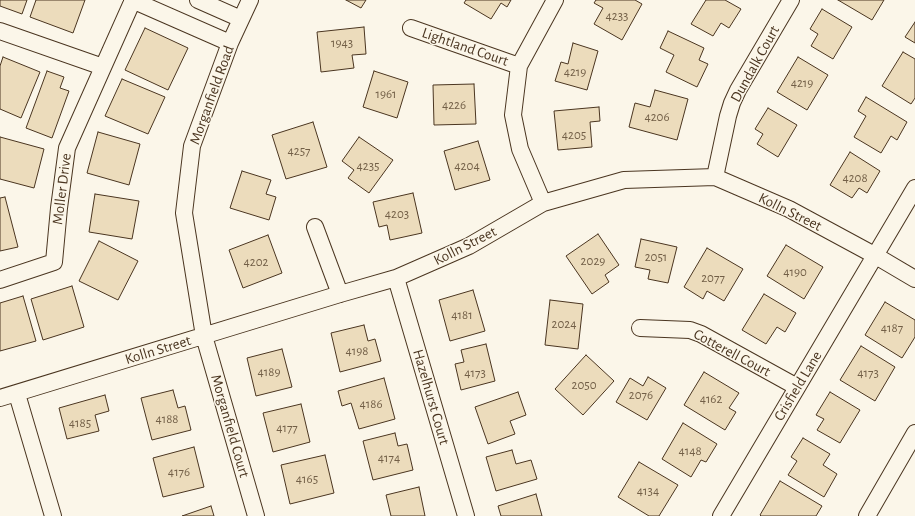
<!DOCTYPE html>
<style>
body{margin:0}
canvas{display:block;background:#fbf6e9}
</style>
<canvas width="915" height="516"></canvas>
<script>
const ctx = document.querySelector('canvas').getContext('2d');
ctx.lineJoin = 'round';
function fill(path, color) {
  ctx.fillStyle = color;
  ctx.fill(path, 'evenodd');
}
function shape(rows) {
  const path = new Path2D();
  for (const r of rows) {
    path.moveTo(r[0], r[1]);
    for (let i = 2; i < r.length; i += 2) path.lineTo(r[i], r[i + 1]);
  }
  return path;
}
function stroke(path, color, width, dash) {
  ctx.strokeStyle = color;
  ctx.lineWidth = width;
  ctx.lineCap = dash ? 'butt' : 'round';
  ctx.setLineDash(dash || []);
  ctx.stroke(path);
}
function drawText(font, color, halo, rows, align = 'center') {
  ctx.font = font + ' "Alegreya Sans",sans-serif';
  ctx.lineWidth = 3;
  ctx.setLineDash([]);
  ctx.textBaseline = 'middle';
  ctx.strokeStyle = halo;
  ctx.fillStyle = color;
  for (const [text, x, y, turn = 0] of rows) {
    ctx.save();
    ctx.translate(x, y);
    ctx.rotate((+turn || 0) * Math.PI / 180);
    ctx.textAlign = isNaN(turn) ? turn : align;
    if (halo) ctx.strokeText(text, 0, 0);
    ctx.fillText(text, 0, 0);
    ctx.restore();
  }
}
const building = shape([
 [0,0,27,0,22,14,0,6,0,0],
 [36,0,85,0,73,33,30,17,36,0],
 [346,0,366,0,361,8,346,0],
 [466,0,511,0,507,7,501,3,491,19,464,3,466,0],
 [596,0,635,0,642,4,622,40,594,24,603,8,594,3,596,0],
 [706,0,725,0,741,9,729,28,721,23,713,36,691,24,706,0],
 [838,0,884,0,872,20,838,0],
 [822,9,852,27,833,59,811,46,818,34,810,29,822,9],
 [915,22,915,43,905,37,915,22],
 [364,27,366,54,352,55,354,68,321,72,317,32,364,27],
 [145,28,188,48,168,90,125,70,145,28],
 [668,31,704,48,699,60,708,64,697,87,666,72,674,55,660,48,668,31],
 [573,43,598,51,587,90,555,81,561,62,568,64,573,43],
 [903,52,915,59,915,98,911,104,882,86,903,52],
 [3,57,40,72,21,118,0,109,0,66,3,57],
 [798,57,828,75,807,110,777,92,798,57],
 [47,71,64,77,60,88,69,91,52,138,26,128,47,71],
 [374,71,408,82,397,118,363,107,374,71],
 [122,79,165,97,148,134,105,116,122,79],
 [474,84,476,124,434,125,433,85,474,84],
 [655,90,688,99,677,140,629,127,635,103,650,107,655,90],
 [866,97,907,122,897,140,891,136,881,153,854,137,866,116,858,111,866,97],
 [599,107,600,121,590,122,592,147,558,150,554,111,599,107],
 [768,108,797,125,778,157,757,144,763,134,755,129,768,108],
 [313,122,327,167,286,179,272,135,313,122],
 [98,132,140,144,129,185,87,173,98,132],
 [0,137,44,149,34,188,0,179,0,137],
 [359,137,393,160,369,193,348,178,354,170,342,161,359,137],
 [478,141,490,180,455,190,444,151,478,141],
 [850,152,880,171,867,193,859,188,852,198,830,185,850,152],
 [242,171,271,180,266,194,276,197,269,220,230,208,242,171],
 [413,193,422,233,390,240,387,225,379,227,373,202,413,193],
 [95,194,139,201,132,239,89,232,95,194],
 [5,197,18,247,0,251,0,198,5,197],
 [598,234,619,265,605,275,609,282,592,294,566,256,598,234],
 [268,235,282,273,243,288,229,250,268,235],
 [641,239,677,247,668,283,648,279,650,270,635,267,641,239],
 [99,241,138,261,118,300,79,281,99,241],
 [786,245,823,267,804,299,767,276,786,245],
 [707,248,743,269,724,301,707,291,703,299,684,287,707,248],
 [72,286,84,327,43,340,31,299,72,286],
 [473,290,485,331,450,341,439,300,473,290],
 [764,294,796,313,785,332,777,327,766,344,742,330,764,294],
 [23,296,36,341,0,351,0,303,23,296],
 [550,300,583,304,578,349,545,345,550,300],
 [885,302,915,320,915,337,902,358,865,335,885,302],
 [364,325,368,341,375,339,381,361,340,372,331,333,364,325],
 [486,344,495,381,461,390,455,364,464,362,461,350,486,344],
 [861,346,895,367,875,401,840,380,861,346],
 [282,349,292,387,256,396,247,358,282,349],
 [586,355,614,381,583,415,555,389,586,355],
 [704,372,739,393,729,408,736,412,725,430,684,405,704,372],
 [648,377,666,388,647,420,616,402,630,378,643,386,648,377],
 [384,378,395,419,359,429,351,403,342,406,338,391,384,378],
 [173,390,178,408,185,406,191,430,152,440,141,398,173,390],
 [518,392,526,415,510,421,515,434,488,444,475,407,518,392],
 [830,392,860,410,840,443,817,430,824,419,816,415,830,392],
 [105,395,109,411,95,415,99,431,67,439,59,408,105,395],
 [301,404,310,442,273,452,263,413,301,404],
 [683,423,717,444,706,462,701,460,691,477,662,459,683,423],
 [395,433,398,446,407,444,413,470,373,480,363,441,395,433],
 [803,438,830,454,823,465,837,474,824,497,788,475,797,461,791,457,803,438],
 [194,447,204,487,163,497,153,458,194,447],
 [512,450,516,464,531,460,537,479,496,491,486,457,512,450],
 [325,455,334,493,290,504,281,465,325,455],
 [639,462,678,485,659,516,649,516,618,497,639,462],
 [780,481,822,506,816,516,761,516,760,515,780,481],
 [419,487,425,516,391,516,386,495,419,487],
 [536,494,542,516,501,516,498,506,536,494],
 [211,506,214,516,182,516,211,506]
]);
const street = shape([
 [132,0,230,43],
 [198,0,241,19],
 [250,0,230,43,192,146,184,213,204,336,256,516],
 [411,28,519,66],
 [0,31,103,67],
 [715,177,728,116,732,103,738,90,791,0],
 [543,203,520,149,513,115,519,66,555,0],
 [315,227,340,294],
 [396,278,466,516],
 [0,280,54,262,59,208,67,148,133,0],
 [640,328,690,330,701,334,797,387],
 [17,394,53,516],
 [0,398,340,294,396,278,469,246,543,203,624,180,715,177,789,209,876,256,915,279],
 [721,516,915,188],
 [867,516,915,433]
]);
const numberNames = [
 ["4233",617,16],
 ["1943",342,43],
 ["4219",575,72],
 ["4219",802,83],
 ["1961",386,94],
 ["4226",454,105],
 ["4206",657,117],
 ["4205",574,135],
 ["4257",299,151],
 ["4235",368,166],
 ["4204",467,166],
 ["4208",855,178],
 ["4203",397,214],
 ["2051",656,257],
 ["2029",593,261],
 ["4202",256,262],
 ["4190",795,272],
 ["2077",713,278],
 ["4181",462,315],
 ["2024",564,324],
 ["4187",892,328],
 ["4198",357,351],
 ["4189",269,372],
 ["4173",475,373],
 ["4173",868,373],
 ["2050",584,385],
 ["2076",641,395],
 ["4162",711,399],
 ["4186",371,404],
 ["4188",167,419],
 ["4185",80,423],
 ["4177",287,428],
 ["4148",690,451],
 ["4174",389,458],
 ["4176",179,472],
 ["4165",307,479],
 ["4134",648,491]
];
const streetNames = [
 ["Lightland Court",465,47,19],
 ["Dundalk Court",755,64,-61],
 ["Morganfield Road",212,95,-70],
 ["Moller Drive",62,189,-83],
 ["Kolln Street",790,212,26],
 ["Kolln Street",465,246,-27],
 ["Kolln Street",158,350,-17],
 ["Cotterell Court",732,353,28],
 ["Crisfield Lane",798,386,-59],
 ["Hazelhurst Court",431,397,74],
 ["Morganfield Court",230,426,74]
];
fill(building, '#ecdcbc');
stroke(building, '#4a3520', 1);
stroke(street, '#4a3520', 18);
stroke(street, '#fbf6e9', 16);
drawText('13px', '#725f47', null, numberNames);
drawText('15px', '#4a3520', '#fbf6e9', streetNames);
</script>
